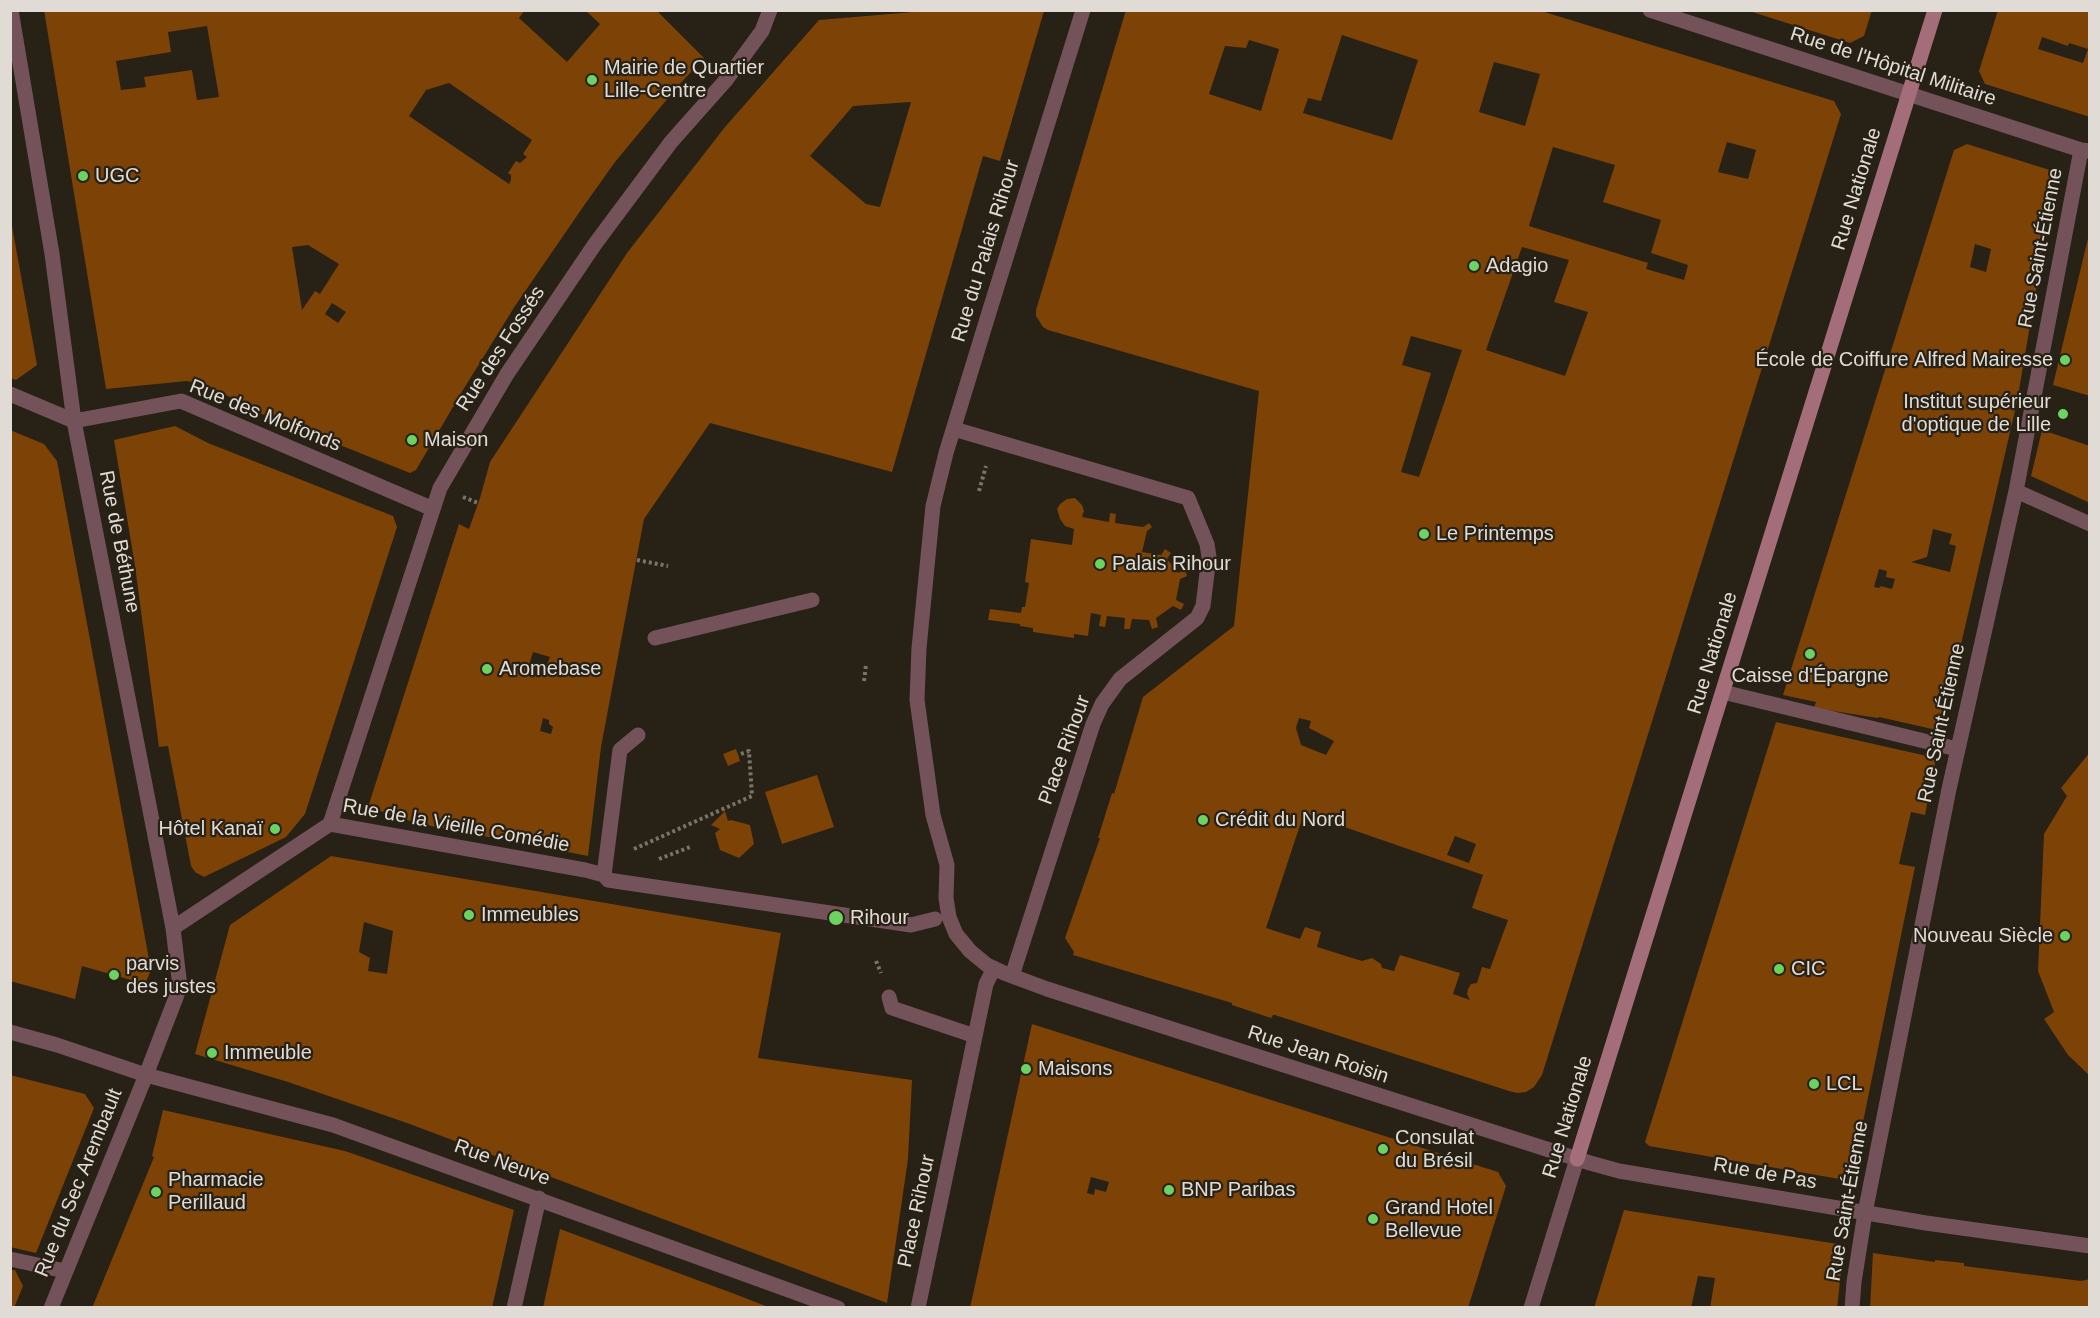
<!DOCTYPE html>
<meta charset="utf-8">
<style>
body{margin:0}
#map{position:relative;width:2100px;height:1318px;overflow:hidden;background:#272116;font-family:Arial,sans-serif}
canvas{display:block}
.frame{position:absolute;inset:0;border:12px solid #e0dcd5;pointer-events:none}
</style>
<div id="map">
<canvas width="2100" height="1318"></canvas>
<div class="frame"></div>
</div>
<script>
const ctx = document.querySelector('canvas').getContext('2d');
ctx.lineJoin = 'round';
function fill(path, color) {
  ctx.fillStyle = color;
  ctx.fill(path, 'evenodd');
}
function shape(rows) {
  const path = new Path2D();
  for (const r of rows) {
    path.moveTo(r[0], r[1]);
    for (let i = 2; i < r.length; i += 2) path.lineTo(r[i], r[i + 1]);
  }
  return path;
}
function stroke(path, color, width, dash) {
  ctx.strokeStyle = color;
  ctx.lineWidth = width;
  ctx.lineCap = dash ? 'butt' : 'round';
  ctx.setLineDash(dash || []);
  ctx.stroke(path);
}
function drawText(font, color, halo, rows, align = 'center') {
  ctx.font = font + ' Arial,sans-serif';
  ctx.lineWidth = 4.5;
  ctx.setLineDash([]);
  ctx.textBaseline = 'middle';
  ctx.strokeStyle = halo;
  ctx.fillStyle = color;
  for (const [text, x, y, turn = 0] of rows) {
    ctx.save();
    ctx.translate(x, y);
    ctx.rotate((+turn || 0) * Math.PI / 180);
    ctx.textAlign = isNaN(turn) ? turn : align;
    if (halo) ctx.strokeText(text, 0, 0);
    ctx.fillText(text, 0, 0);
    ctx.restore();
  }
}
const building = shape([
 [44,10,525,10,519,18,567,62,600,24,585,10,656,10,704,58,678,86,615,162,583,207,515,306,463,390,416,470,410,473,262,414,209,386,187,381,106,389],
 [207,26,219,97,197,100,192,70,144,77,146,87,121,90,116,61,171,52,168,32],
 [449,83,532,140,523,154,527,157,520,163,516,161,508,173,511,175,511,180,509,184,409,116,426,90],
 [308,245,339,264,320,294,315,291,302,310,292,247],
 [332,303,346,312,338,323,325,314],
 [937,10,1044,11,1000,161,983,156,892,472,710,423,644,519,601,747,588,856,416,823,371,808,369,804,459,524,469,529,480,498,490,462,627,253,725,127,819,20],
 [911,102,880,207,866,204,810,156,853,106],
 [533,652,550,657,546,667,530,662],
 [543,718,549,720,549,724,553,727,551,734,540,731],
 [1126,10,1538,10,1834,101,1841,114,1542,1075,1534,1087,1526,1092,1517,1093,1509,1091,1275,1015,1273,1015,1271,1018,1232,1005,1232,1003,1073,955,1074,952,1065,938,1100,838,1098,838,1112,793,1114,794,1143,697,1234,626,1259,391,1048,330,1043,327,1036,316,1036,310],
 [1342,35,1418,60,1392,140,1303,113,1308,98,1321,101],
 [1249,40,1279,49,1261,111,1209,94,1225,46,1246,48],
 [1494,62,1540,74,1525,126,1479,112],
 [1727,142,1756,150,1748,179,1718,172],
 [1553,147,1615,165,1603,202,1661,220,1651,253,1688,265,1684,280,1646,269,1648,263,1529,226],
 [1522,247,1569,260,1554,302,1588,312,1565,376,1486,350],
 [1411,336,1462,350,1419,477,1401,472,1431,373,1402,365],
 [1299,718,1311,721,1309,728,1334,741,1326,755,1301,745,1296,728],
 [1304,813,1483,875,1472,908,1508,920,1490,969,1482,967,1477,983,1471,984,1468,989,1467,994,1470,1000,1453,994,1460,973,1400,955,1394,971,1382,968,1381,964,1372,958,1362,961,1317,947,1321,932,1305,927,1300,939,1266,928],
 [1455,836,1476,844,1469,863,1447,855],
 [1746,10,1872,10,1864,36,1850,43],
 [1998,10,2090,10,2090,117,1985,84,1979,71],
 [2042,37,2068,46,2069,43,2088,49,2083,63,2038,49],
 [1967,144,2056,172,2017,402,1941,731,1879,717,1878,718,1814,708,1816,702,1783,695,1954,150],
 [1975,244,1991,249,1986,272,1970,267],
 [1933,529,1952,534,1949,544,1956,546,1950,572,1911,562,1927,557],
 [1879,569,1887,571,1886,577,1895,579,1892,589,1881,586,1879,588,1874,587],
 [10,215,37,365,16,380,10,378],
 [2089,234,2090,234,2090,396,2053,385],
 [175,426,208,443,393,516,397,527,305,814,286,837,204,877,195,872,191,866,168,746,159,747,135,566,114,440],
 [10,430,44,444,57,461,151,970,145,984,82,966,75,999,10,981],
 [2042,430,2090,446,2088,473,2090,473,2090,503,2031,476],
 [1075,498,1082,505,1084,511,1082,517,1109,522,1110,513,1116,514,1115,523,1143,527,1149,523,1152,527,1147,531,1142,552,1161,555,1165,549,1171,553,1167,559,1178,573,1185,570,1187,576,1180,579,1176,600,1184,604,1181,610,1173,606,1156,618,1158,627,1152,629,1149,620,1132,619,1130,629,1124,629,1125,618,1107,616,1105,627,1099,626,1101,615,1091,613,1088,636,1074,634,1074,638,1033,632,1033,628,1020,626,1020,624,988,620,990,609,1021,613,1022,607,1025,607,1029,583,1025,582,1031,539,1072,545,1074,529,1065,526,1060,519,1057,509,1060,504,1067,499],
 [1776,722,1936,758,1925,815,1911,812,1899,864,1915,867,1851,1181,1649,1146,1645,1142],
 [736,749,740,761,728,766,723,754],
 [2090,752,2090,1076,2068,1055,2044,1019,2054,1012,2038,971,2044,834,2067,796,2061,788],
 [817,775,834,827,782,844,765,792],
 [725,811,728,821,731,820,750,825,754,844,739,858,720,850,715,833,720,829,711,825],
 [331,856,781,933,758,1058,912,1080,908,1159,887,1303,407,1123,288,1082,195,1054,230,925],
 [364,922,393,931,387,974,368,971,370,958,359,952],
 [1032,1024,1498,1172,1506,1186,1468,1308,970,1308],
 [1091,1177,1109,1182,1106,1192,1095,1189,1094,1195,1087,1193],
 [10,1075,85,1094,94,1108,36,1253,10,1247],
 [163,1110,345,1151,514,1210,492,1308,92,1308,154,1157,152,1156],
 [1624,1210,1844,1245,1837,1308,1710,1308,1715,1278,1698,1276,1691,1308,1594,1308],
 [560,1229,732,1293,771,1308,543,1308],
 [1873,1253,1935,1262,1935,1260,1964,1263,1964,1266,2081,1281,2090,1279,2090,1308,1870,1308],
 [10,1270,15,1270,23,1286,14,1308,10,1308]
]);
const path = shape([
 [979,491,986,466],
 [463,497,478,503],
 [637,560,668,566],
 [864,681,866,665],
 [634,849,752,796,749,751,738,755],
 [659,859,690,847],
 [876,961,881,973]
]);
const lane = shape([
 [655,638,812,600]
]);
const street = shape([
 [11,10,52,254,74,421,173,928,180,987,146,1075,51,1308],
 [1083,10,987,319,946,453,933,506,919,648,917,700,933,815,947,865,946,898,949,917,956,934,970,951,987,965,1004,973,1047,989,1590,1163,1619,1171,1926,1223,2090,1246],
 [1650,10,2081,150,2090,151],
 [10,394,74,421,181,401,433,509],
 [954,429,1188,498,1207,544,1209,557,1203,606,1197,618,1120,679,1102,704,1093,724,1012,976],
 [2016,491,2090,524],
 [1723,692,1957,749],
 [330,824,440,488,507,374,595,244,671,142,726,80,762,31,770,10],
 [604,875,620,750,638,735],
 [173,928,330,824,585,870,604,875,608,880,911,925,935,919],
 [889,997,892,1008,975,1036],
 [10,1032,57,1045,146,1075,333,1125,838,1308],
 [10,1259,65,1271],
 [514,1308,539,1198],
 [918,1308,986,984,994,968],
 [1531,1308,1577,1159],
 [1852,1308,1854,1282,1865,1213,1949,789,2016,491,2081,150]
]);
const secondary = shape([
 [1577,1159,1935,10]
]);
const markers = [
 [592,80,6,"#6cd362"],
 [83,176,6,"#6cd362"],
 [1474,266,6,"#6cd362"],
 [2065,360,6,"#6cd362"],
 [2063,414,6,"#6cd362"],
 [412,440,6,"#6cd362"],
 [1424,534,6,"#6cd362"],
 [1100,564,6,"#6cd362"],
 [1810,654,6,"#6cd362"],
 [487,669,6,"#6cd362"],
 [1203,820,6,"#6cd362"],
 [275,829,6,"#6cd362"],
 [469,915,6,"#6cd362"],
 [836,918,8,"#6cd362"],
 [2065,936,6,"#6cd362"],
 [1779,969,6,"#6cd362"],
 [114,975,6,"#6cd362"],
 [212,1053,6,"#6cd362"],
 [1026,1069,6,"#6cd362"],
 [1814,1084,6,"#6cd362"],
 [1383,1149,6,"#6cd362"],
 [1169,1190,6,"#6cd362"],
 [156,1192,6,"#6cd362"],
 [1373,1219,6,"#6cd362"]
];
const streetNames = [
 ["Rue de l'Hôpital Militaire",1893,67,18],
 ["Rue Nationale",1857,189,-73],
 ["Rue Saint-Étienne",2041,248,-79],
 ["Rue du Palais Rihour",986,251,-73],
 ["Rue des Fossés",501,349,-57],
 ["Rue des Molfonds",265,416,22],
 ["Rue de Béthune",119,542,79],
 ["Rue Nationale",1713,653,-73],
 ["Rue Saint-Étienne",1942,723,-78],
 ["Place Rihour",1065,750,-70],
 ["Rue de la Vieille Comédie",456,826,10],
 ["Rue Jean Roisin",1318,1055,18],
 ["Rue Nationale",1568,1117,-73],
 ["Rue Neuve",502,1163,20],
 ["Rue de Pas",1765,1174,10],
 ["Rue du Sec Arembault",79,1183,-68],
 ["Rue Saint-Étienne",1848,1201,-80],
 ["Place Rihour",917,1211,-78]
];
const poiNames = [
 ["Mairie de Quartier",604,68],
 ["Lille-Centre",604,91],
 ["UGC",95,176],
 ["Adagio",1486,266],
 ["École de Coiffure Alfred Mairesse",2053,360,"right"],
 ["Institut supérieur",2051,402,"right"],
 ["d'optique de Lille",2051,425,"right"],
 ["Maison",424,440],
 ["Le Printemps",1436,534],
 ["Palais Rihour",1112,564],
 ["Aromebase",499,669],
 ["Caisse d'Épargne",1810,676,"center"],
 ["Crédit du Nord",1215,820],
 ["Hôtel Kanaï",263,829,"right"],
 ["Immeubles",481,915],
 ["Rihour",850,918],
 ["Nouveau Siècle",2053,936,"right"],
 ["parvis",126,964],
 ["des justes",126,987],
 ["CIC",1791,969],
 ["Immeuble",224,1053],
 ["Maisons",1038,1069],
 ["LCL",1826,1084],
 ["Consulat",1395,1138],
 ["du Brésil",1395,1161],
 ["Pharmacie",168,1180],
 ["Perillaud",168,1203],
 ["BNP Paribas",1181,1190],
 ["Grand Hotel",1385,1208],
 ["Bellevue",1385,1231]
];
fill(building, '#7d4206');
stroke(path, '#79746b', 4, [3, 3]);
stroke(lane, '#74525a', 15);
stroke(street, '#74525a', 15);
stroke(secondary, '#a36d7a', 15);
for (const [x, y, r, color] of markers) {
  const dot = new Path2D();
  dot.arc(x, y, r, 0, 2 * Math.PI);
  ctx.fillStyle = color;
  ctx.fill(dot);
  stroke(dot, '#272116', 2);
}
drawText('20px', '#e0dcd5', '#272116', streetNames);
drawText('20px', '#e0dcd5', '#272116', poiNames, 'left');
</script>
